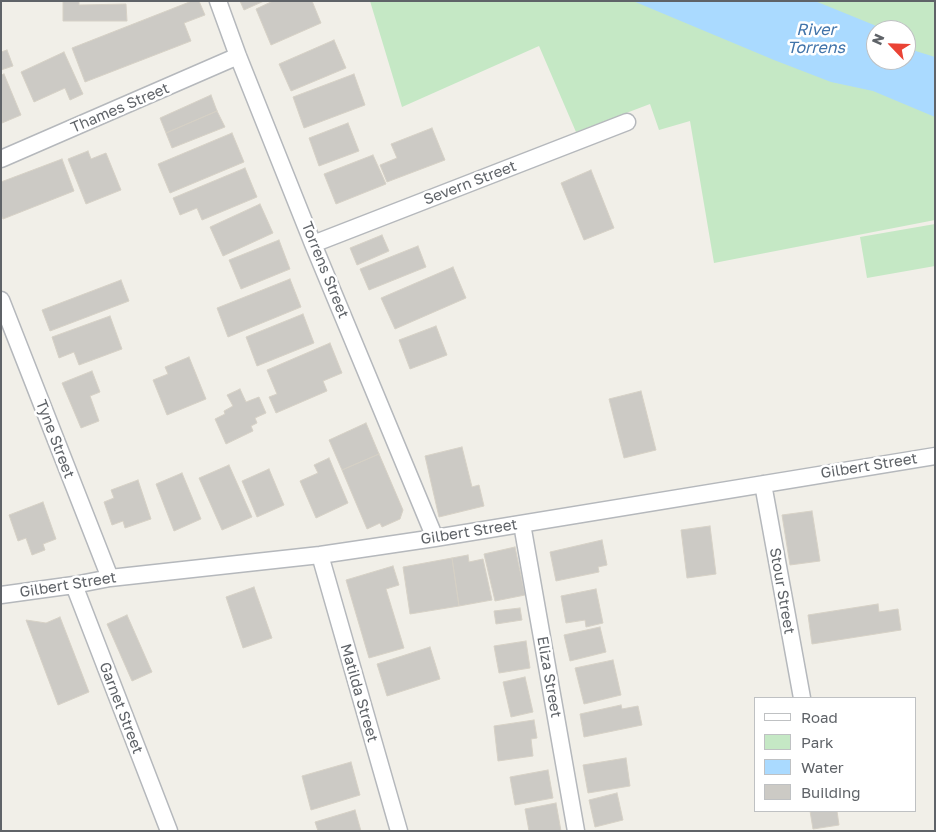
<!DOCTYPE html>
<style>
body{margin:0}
#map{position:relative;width:936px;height:832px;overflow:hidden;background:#f1efe8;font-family:"Golos Text",sans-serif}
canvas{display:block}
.frame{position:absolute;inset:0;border:2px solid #5f6368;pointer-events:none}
.legend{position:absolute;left:754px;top:697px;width:162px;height:115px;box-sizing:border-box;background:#fff;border:1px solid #bfc1c3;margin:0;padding:6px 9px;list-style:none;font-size:15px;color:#5f6368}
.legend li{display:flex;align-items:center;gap:10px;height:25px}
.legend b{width:25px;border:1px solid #bfc1c3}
.north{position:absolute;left:866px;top:20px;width:50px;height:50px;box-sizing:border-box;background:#fff;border:1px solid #bfc1c3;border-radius:50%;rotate:294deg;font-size:14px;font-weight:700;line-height:20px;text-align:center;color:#5f6368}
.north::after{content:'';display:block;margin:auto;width:18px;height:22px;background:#ea4335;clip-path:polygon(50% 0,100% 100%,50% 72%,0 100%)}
</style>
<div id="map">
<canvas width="936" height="832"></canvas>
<div class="frame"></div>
<ul class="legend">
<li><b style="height:6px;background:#fff"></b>Road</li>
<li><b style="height:14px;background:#c5e8c5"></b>Park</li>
<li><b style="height:14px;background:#aadaff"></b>Water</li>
<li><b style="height:14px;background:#cccac5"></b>Building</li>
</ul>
<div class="north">N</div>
</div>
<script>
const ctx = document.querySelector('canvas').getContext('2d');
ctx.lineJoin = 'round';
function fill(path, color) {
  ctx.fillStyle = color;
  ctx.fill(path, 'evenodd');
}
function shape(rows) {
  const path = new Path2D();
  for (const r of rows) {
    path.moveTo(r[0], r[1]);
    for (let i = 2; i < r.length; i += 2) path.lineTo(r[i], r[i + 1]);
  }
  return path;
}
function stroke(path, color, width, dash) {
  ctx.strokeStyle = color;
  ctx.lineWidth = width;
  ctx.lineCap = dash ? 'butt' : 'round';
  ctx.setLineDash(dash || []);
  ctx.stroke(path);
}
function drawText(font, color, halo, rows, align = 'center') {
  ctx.font = font + ' "Golos Text",sans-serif';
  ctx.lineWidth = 5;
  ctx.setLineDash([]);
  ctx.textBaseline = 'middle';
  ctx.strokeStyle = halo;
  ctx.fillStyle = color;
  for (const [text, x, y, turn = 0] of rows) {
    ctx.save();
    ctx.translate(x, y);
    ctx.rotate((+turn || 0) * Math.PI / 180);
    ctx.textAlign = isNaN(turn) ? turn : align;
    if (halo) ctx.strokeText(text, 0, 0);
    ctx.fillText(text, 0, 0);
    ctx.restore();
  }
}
const green = shape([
 [370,1,935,1,935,220,714,263,690,121,659,130,650,104,576,132,539,46,402,107],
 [876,30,906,30,906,60,876,60],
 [935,224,935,266,867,278,860,237]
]);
const water = shape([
 [633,1,815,1,874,25,881,30,876,30,876,60,906,60,906,48,935,57,935,117,873,91,831,82,774,60]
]);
const building = shape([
 [63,1,79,1,79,5,126,4,127,21,63,21,63,1],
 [192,1,199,1,205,15,184,23,191,41,85,82,72,48,192,1],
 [240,1,264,1,244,10,240,1],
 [273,1,312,1,321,23,271,45,256,9,273,1],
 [334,40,346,68,291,91,279,64,334,40],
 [7,50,13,66,1,70,1,52,7,50],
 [64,52,83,94,70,100,65,88,34,102,21,72,64,52],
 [4,74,21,115,2,123,1,75,4,74],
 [354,74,365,105,304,128,293,97,354,74],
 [211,95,217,111,166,133,160,118,211,95],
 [217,111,225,127,172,148,166,133,217,111],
 [348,123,359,151,319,166,309,138,348,123],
 [432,128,445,160,387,182,380,165,397,158,391,144,432,128],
 [232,133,244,162,170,193,158,164,232,133],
 [88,151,91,159,106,153,121,190,86,204,68,159,88,151],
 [373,155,386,184,336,204,324,174,373,155],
 [62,159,74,191,3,219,1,215,1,182,62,159],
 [245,168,257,197,202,220,197,208,180,215,173,198,245,168],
 [591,170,614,228,584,240,561,183,591,170],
 [260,204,273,233,223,256,210,227,260,204],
 [382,235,389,251,357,265,350,248,382,235],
 [279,240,290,269,241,289,229,260,279,240],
 [418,246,426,267,369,290,360,269,418,246],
 [453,267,466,298,395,329,381,298,453,267],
 [290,279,301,307,228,337,217,308,290,279],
 [121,280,129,301,50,331,42,310,121,280],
 [303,314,314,343,257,366,246,337,303,314],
 [110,316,122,349,79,365,74,352,59,358,52,337,110,316],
 [436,326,447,355,410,369,399,340,436,326],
 [330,343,342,373,323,381,327,391,276,413,269,397,277,394,267,370,330,343],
 [189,357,206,399,167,415,153,380,168,374,165,367,189,357],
 [92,371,100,392,90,396,99,421,81,428,62,383,92,371],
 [240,389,246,402,259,397,266,413,255,418,257,423,251,426,253,431,226,444,215,419,225,414,224,411,233,406,227,395,240,389],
 [641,391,656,450,624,458,609,399,641,391],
 [366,423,379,454,342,470,329,440,366,423],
 [462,447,472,487,479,485,484,506,439,517,425,456,462,447],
 [379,454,403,510,400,519,382,527,380,523,367,529,342,470,379,454],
 [329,458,348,503,316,518,300,481,318,473,314,465,329,458],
 [229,465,252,517,222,530,199,478,229,465],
 [269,469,284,505,257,517,242,481,269,469],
 [182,473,201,519,174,531,156,484,182,473],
 [138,480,151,519,125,528,123,521,112,525,104,502,114,498,111,490,138,480],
 [43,502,56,539,43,544,45,550,32,555,26,538,18,541,9,515,43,502],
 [812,511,820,561,790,565,782,515,812,511],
 [710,526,716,574,687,578,681,530,710,526],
 [602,540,607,565,598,567,599,572,556,581,550,552,602,540],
 [515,547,525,595,495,601,484,554,515,547],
 [468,555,469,562,483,559,492,600,459,606,452,558,468,555],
 [452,558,459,606,410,614,403,567,452,558],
 [393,566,399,585,386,589,404,648,369,658,346,580,393,566],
 [254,587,272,638,243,648,226,597,254,587],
 [596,589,603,623,586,627,585,620,566,623,561,596,596,589],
 [878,604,879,612,898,609,901,630,812,644,808,615,878,604],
 [520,608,522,620,496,624,494,611,520,608],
 [127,615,152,672,132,681,107,624,127,615],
 [60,617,89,692,58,705,26,620,46,623,60,617],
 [600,627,606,652,570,661,564,635,600,627],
 [526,641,530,668,499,673,494,646,526,641],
 [430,647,440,679,387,696,377,664,430,647],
 [613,660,621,695,584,704,575,668,613,660],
 [525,677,533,712,511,717,503,682,525,677],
 [621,705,622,709,638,706,642,725,584,737,580,714,621,705],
 [534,720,537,738,531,739,533,756,498,761,494,726,534,720],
 [626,758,630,786,588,793,583,765,626,758],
 [351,762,360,795,311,810,302,776,351,762],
 [548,770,553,798,515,805,510,777,548,770],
 [617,793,623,820,595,827,589,800,617,793],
 [556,803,561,831,529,831,525,809,556,803],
 [355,810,361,831,318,831,315,822,355,810],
 [810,811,837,811,839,825,813,829,810,811]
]);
const minor = shape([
 [218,1,238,56,313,244,435,538],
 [1,159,238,56],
 [313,244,627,122],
 [1,300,110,578],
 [763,484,802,698],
 [522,524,576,831],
 [320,555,399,831],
 [74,585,169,831],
 [1,595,74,585,110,578,320,555,435,538,935,456]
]);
const streetNames = [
 ["Thames Street",120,108,-23],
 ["Severn Street",470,183,-21],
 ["Torrens Street",325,270,68],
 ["Tyne Street",55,439,69],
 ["Gilbert Street",869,466,-9],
 ["Gilbert Street",469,532,-9],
 ["Gilbert Street",68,585,-9],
 ["Stour Street",782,591,80],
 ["Eliza Street",549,677,80],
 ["Matilda Street",359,693,74],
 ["Garnet Street",121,708,69]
];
const waterNames = [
 ["River",816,30],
 ["Torrens",816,48]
];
fill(green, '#c5e8c5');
fill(water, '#aadaff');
fill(building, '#cccac5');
stroke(building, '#d6d1c6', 1);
stroke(minor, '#b5b8bc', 19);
stroke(minor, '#fff', 16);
drawText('15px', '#5f6368', '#fff', streetNames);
drawText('italic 16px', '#4174aa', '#fff', waterNames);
</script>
